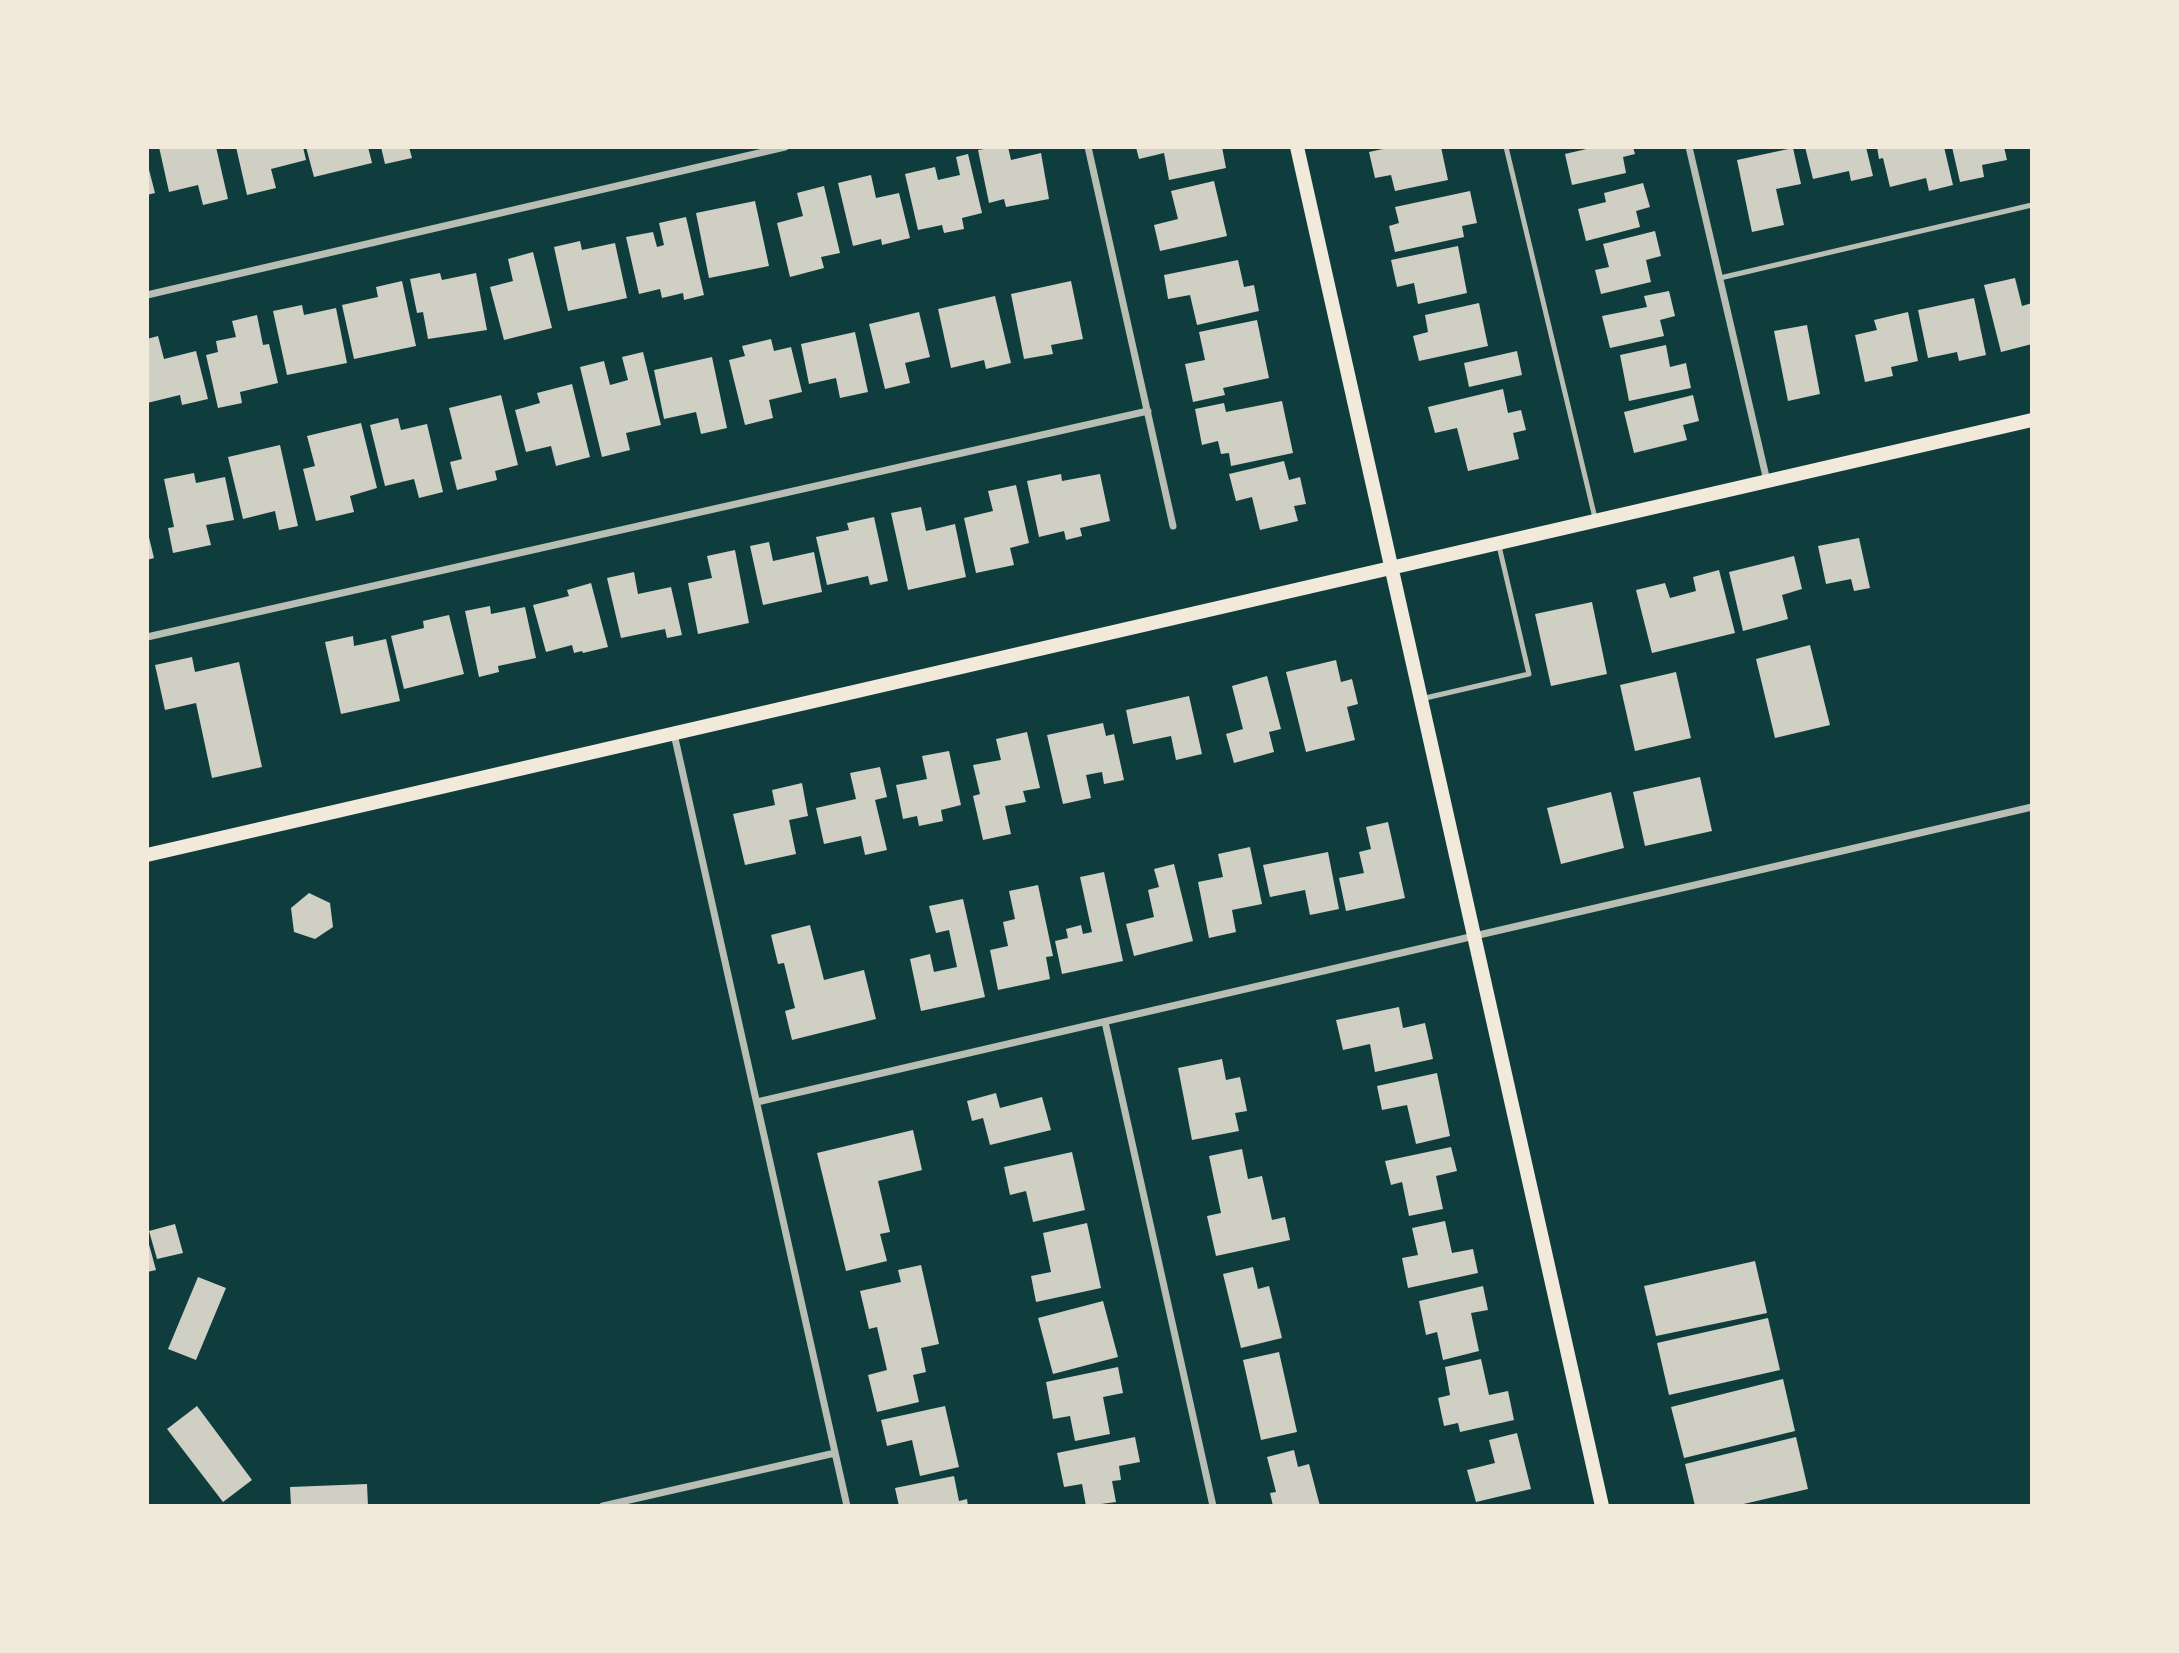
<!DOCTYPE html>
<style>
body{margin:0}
#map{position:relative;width:2179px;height:1653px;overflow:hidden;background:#0f3d3e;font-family:Karla,sans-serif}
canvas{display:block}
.frame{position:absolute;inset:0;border:149px solid #f1e9da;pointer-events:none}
</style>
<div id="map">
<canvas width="2179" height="1653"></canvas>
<div class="frame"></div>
</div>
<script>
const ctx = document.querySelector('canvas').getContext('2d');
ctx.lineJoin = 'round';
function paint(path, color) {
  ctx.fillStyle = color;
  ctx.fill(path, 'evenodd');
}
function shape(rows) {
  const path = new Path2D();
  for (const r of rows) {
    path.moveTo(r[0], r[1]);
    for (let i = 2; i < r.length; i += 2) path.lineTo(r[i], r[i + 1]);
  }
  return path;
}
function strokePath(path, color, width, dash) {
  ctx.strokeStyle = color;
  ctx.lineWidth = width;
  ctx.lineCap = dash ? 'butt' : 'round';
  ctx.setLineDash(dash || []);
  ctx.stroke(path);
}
const building = shape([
 [159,147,216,147,228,199,203,205,198,185,169,192],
 [236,147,303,147,306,160,271,169,276,188,247,195],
 [306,147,368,147,372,163,314,177],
 [381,147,409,147,412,158,385,164],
 [996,147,1008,147,1011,160,1041,153,1049,199,1006,207,1004,199,989,203,978,150],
 [1136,147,1222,147,1226,168,1169,180,1164,153,1139,159],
 [1392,147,1441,147,1448,180,1395,191,1391,175,1375,178,1369,152],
 [1595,147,1633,147,1635,154,1623,157,1626,173,1572,185,1565,154],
 [1805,147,1866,147,1873,176,1851,181,1849,171,1813,179],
 [1877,147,1944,147,1953,185,1929,191,1926,178,1890,187,1883,158,1879,159],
 [1952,147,2004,147,2007,160,1982,165,1984,177,1960,182],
 [1793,148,1801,184,1776,189,1784,225,1752,232,1737,160],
 [968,154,982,213,962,218,964,229,944,233,942,225,918,230,905,174,935,167,938,180,960,175,956,157],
 [147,162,155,193,147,195],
 [871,175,876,198,899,193,910,238,882,245,881,239,853,246,838,183],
 [1214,181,1227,236,1160,251,1154,225,1178,219,1171,191],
 [1643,183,1650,207,1636,211,1640,227,1586,241,1578,209,1606,202,1604,193],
 [824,186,840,253,821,257,824,268,790,277,777,223,803,216,797,193],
 [1470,191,1477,223,1462,226,1464,237,1395,252,1389,226,1399,223,1395,207],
 [755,201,769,266,709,278,696,213],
 [686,217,704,295,684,300,683,293,662,298,660,289,639,294,626,237,653,232,657,247,664,245,659,223],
 [1655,231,1661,256,1646,260,1651,282,1601,294,1595,270,1609,267,1603,244],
 [580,241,582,250,615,243,627,298,568,311,554,247],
 [1458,246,1467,293,1418,304,1414,283,1397,287,1391,260],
 [533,252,552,328,504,340,490,287,513,281,508,259],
 [1238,260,1244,287,1254,285,1259,311,1197,325,1190,295,1168,299,1164,275],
 [440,273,442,280,476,273,487,330,428,339,423,312,417,313,410,279],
 [2015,278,2022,306,2032,303,2032,344,2001,352,1984,285],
 [402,281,416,346,354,359,342,305,378,297,376,287],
 [1071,281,1083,339,1051,345,1053,354,1024,359,1011,294],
 [1669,291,1675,316,1660,320,1664,336,1610,348,1602,316,1647,307,1644,296],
 [995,296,1011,363,986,369,984,360,951,368,938,309],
 [1974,298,1986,355,1959,361,1957,352,1928,358,1918,310],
 [1479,303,1488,346,1419,361,1413,336,1428,332,1425,315],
 [302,305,304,315,336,308,347,363,287,375,273,311],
 [919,312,930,357,905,363,910,383,885,389,869,324],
 [1908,312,1918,361,1891,367,1893,376,1865,382,1855,335,1877,330,1874,320],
 [257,315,263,345,269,344,278,383,240,392,242,403,218,408,206,355,218,352,216,341,236,337,232,321],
 [1257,320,1269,378,1223,388,1225,395,1193,402,1185,364,1205,360,1199,332],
 [1807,325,1820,394,1788,401,1774,331],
 [855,332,868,392,840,398,836,378,809,384,801,344],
 [158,336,164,359,196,351,208,399,182,405,180,395,147,403,147,339],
 [771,339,774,351,791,347,802,392,769,400,773,418,745,425,729,360,745,356,742,346],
 [1666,345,1670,367,1686,363,1691,388,1629,401,1620,355],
 [1517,351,1522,375,1469,387,1464,363],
 [643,352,661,425,626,433,630,450,602,457,580,367,604,361,610,385,628,380,622,357],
 [712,357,727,428,701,434,696,412,664,419,654,370],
 [572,384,590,457,556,466,551,446,526,452,515,410,540,403,537,393],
 [1503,389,1508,413,1521,410,1526,430,1513,433,1519,459,1468,471,1457,428,1435,433,1428,407],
 [501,395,518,465,495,471,497,480,457,490,450,462,462,459,449,408],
 [1693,395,1699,421,1683,425,1687,440,1634,453,1624,412],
 [1282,401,1293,453,1231,466,1229,453,1221,454,1218,441,1202,445,1195,409,1224,403,1226,412],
 [398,418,401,430,427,424,443,492,419,498,414,479,385,486,370,425],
 [361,423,377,488,350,496,354,512,316,521,303,469,315,466,307,436],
 [280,445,298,526,279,530,275,511,243,519,228,457],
 [1284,461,1289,480,1300,477,1306,504,1294,506,1298,521,1260,530,1252,497,1236,501,1229,474],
 [194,473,196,483,225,477,234,520,206,525,211,545,173,553,168,528,174,527,164,479],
 [1061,474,1062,481,1100,474,1110,521,1080,528,1082,536,1066,540,1064,531,1039,537,1027,481],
 [1016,485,1029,543,1010,548,1014,565,976,573,964,518,993,511,988,491],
 [921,507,926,531,955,524,966,577,908,590,891,513],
 [874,517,888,581,870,585,868,576,827,585,816,537,849,530,847,523],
 [147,529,154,558,147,560],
 [1859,538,1870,588,1854,591,1851,579,1826,584,1818,546],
 [769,542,773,561,814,552,822,592,763,605,750,546],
 [735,550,749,623,698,634,688,583,712,578,707,556],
 [1794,556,1802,589,1782,595,1788,619,1743,631,1729,572],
 [1719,570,1735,633,1652,653,1636,590,1665,583,1670,598,1696,591,1693,577],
 [634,572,638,594,671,587,682,635,667,638,665,629,621,638,607,578],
 [591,583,608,647,583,653,582,651,574,653,572,645,546,652,533,605,569,596,567,590],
 [1592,602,1607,674,1551,686,1535,614],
 [490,606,491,614,525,607,536,658,498,666,499,672,479,677,465,611],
 [449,615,464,674,404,689,391,636,424,628,423,621],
 [353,636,354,646,386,639,400,701,341,714,325,642],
 [1810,645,1830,725,1775,738,1756,659],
 [192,657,195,672,239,662,262,767,212,778,196,703,165,710,155,665],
 [1336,660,1341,682,1352,679,1358,704,1347,707,1355,740,1306,752,1286,672],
 [1676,672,1691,738,1635,751,1620,685],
 [1267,676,1281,729,1269,732,1274,752,1234,763,1226,734,1243,729,1232,686],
 [1189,696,1202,754,1176,760,1171,736,1133,744,1126,710],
 [1103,723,1106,736,1114,734,1124,780,1104,784,1102,772,1086,775,1091,798,1063,804,1047,735],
 [1027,732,1040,788,1023,791,1026,802,1005,806,1011,834,983,840,973,796,980,794,973,765,1001,760,996,739],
 [949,751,961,805,941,810,943,821,919,826,917,816,903,819,896,785,927,779,922,756],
 [880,767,887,797,875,800,887,850,865,855,861,836,824,844,816,808,856,799,850,773],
 [1700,777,1712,831,1645,846,1633,792],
 [802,783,808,816,789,820,796,854,745,865,733,814,775,805,772,790],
 [1611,792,1624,848,1561,864,1547,808],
 [1388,822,1405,898,1346,911,1339,878,1364,873,1359,852,1371,849,1366,827],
 [1250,847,1262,904,1232,910,1236,932,1209,938,1198,882,1223,877,1218,854],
 [1328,852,1339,909,1310,915,1305,890,1270,897,1263,865],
 [1174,864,1193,941,1134,956,1126,924,1154,917,1148,890,1159,887,1154,869],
 [1104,872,1123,961,1062,974,1055,941,1068,938,1066,929,1081,925,1083,934,1092,932,1080,877],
 [1038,885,1053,956,1046,957,1050,979,998,990,990,950,1008,946,1003,922,1015,919,1009,891],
 [309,893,330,903,333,927,315,939,294,932,291,908],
 [963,899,985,997,921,1011,910,959,930,954,934,972,957,967,949,930,936,933,929,906],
 [810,925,824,980,864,970,876,1019,792,1040,785,1011,795,1008,784,963,778,964,771,935],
 [1399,1007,1403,1028,1425,1023,1433,1059,1375,1072,1370,1044,1343,1050,1336,1020],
 [1222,1059,1226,1080,1240,1077,1247,1111,1235,1113,1239,1131,1192,1140,1178,1068],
 [1437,1073,1450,1136,1416,1144,1407,1105,1382,1110,1377,1086],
 [996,1093,1000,1108,1042,1097,1051,1130,990,1145,983,1118,972,1121,967,1101],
 [913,1130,922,1170,878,1181,890,1232,880,1234,887,1261,846,1271,817,1153],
 [1451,1147,1457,1171,1436,1176,1443,1209,1409,1216,1402,1182,1391,1185,1385,1161],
 [1242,1149,1248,1179,1262,1176,1272,1220,1285,1217,1290,1240,1216,1256,1207,1216,1221,1213,1209,1156],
 [1072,1152,1085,1210,1033,1222,1026,1191,1010,1195,1004,1167],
 [1445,1221,1452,1253,1473,1249,1478,1273,1408,1288,1402,1258,1418,1255,1412,1228],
 [1087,1223,1101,1288,1036,1302,1031,1276,1051,1272,1043,1233],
 [175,1224,183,1253,157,1259,149,1231],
 [147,1237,156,1270,147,1272],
 [1755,1261,1767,1313,1656,1336,1644,1286],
 [921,1265,939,1344,921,1348,926,1372,913,1375,919,1402,877,1412,868,1375,887,1370,877,1327,869,1329,860,1291,901,1282,898,1270],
 [1253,1267,1258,1289,1269,1286,1282,1338,1241,1348,1223,1274],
 [198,1277,226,1288,196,1360,168,1349],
 [1483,1286,1488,1310,1471,1313,1479,1351,1443,1360,1437,1332,1426,1335,1419,1301],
 [1103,1301,1118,1357,1053,1374,1038,1318],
 [1768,1318,1780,1370,1669,1395,1657,1343],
 [1279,1352,1297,1432,1261,1440,1243,1360],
 [1481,1359,1489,1395,1508,1391,1514,1420,1460,1432,1458,1423,1444,1426,1438,1398,1450,1395,1445,1367],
 [1118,1367,1123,1393,1103,1397,1110,1434,1075,1441,1070,1416,1053,1419,1046,1382],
 [1783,1379,1795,1431,1684,1458,1671,1407],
 [197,1406,252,1480,223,1502,167,1429],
 [945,1406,959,1467,920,1476,912,1440,887,1446,881,1420],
 [1517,1433,1531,1489,1476,1502,1467,1470,1495,1463,1489,1440],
 [1135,1437,1140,1462,1119,1466,1121,1480,1112,1481,1116,1502,1086,1506,1082,1484,1064,1487,1057,1453],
 [1796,1437,1808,1489,1735,1506,1695,1506,1685,1464],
 [1294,1450,1298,1467,1309,1464,1320,1506,1273,1506,1270,1493,1276,1492,1267,1457],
 [954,1476,959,1501,967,1499,968,1506,899,1506,895,1488],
 [367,1484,368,1506,291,1506,290,1487]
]);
const service = shape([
 [1506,147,1595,518],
 [1720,278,2032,205],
 [1421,699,1529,674,1499,546]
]);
const minor = shape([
 [1088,147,1173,526],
 [1689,147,1767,481],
 [147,295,785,147],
 [147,637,1148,411],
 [674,734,847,1506],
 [1105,1022,1213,1506],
 [757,1102,2032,807],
 [603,1506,835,1453]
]);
const secondary = shape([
 [1297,147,1602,1506],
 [147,855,2032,420]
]);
paint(building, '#cfcfc3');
strokePath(service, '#b8beb3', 5);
strokePath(minor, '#b8beb3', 7);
strokePath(secondary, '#f1e9da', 14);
</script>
